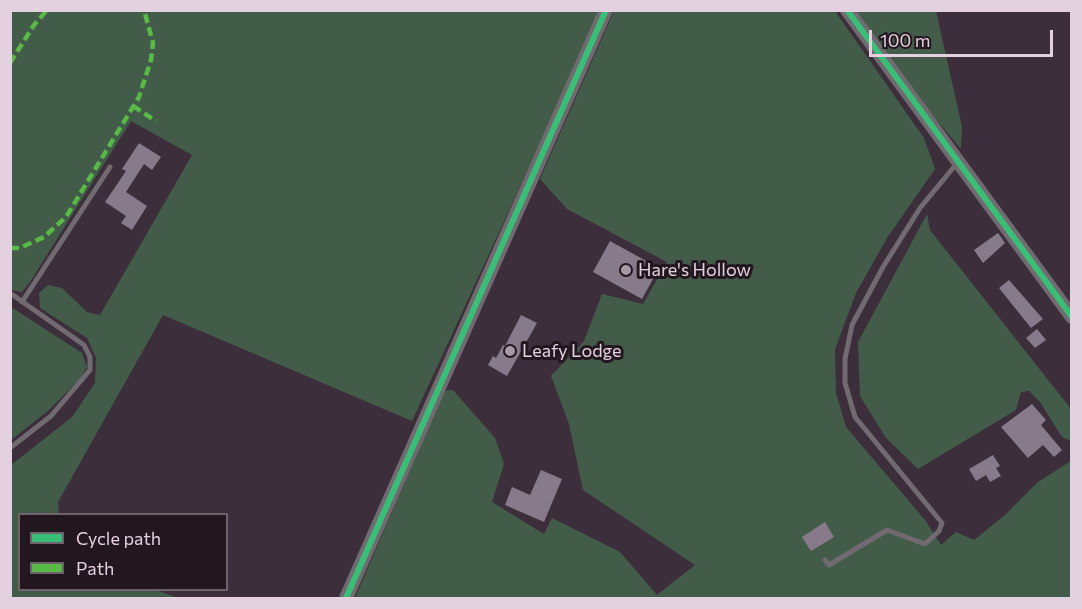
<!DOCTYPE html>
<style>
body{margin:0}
#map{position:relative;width:1082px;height:609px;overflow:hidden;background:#3c2e3a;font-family:Commissioner,sans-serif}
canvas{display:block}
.frame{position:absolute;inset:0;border:12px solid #e3d1df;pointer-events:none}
.legend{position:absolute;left:18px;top:513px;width:210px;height:78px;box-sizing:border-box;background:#22161f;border:2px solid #6f616c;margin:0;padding:8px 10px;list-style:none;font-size:18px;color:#e3d1df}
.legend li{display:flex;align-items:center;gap:12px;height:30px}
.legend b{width:30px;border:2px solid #6f616c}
.scale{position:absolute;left:869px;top:30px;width:184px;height:27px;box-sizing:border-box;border:3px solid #e3d1df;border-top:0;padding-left:8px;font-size:18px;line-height:21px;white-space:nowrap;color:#e3d1df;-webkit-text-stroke:4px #22161f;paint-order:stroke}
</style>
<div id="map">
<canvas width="1082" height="609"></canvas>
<div class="frame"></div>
<ul class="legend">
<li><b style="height:8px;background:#3abd76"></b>Cycle path</li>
<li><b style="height:8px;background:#58b947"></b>Path</li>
</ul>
<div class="scale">100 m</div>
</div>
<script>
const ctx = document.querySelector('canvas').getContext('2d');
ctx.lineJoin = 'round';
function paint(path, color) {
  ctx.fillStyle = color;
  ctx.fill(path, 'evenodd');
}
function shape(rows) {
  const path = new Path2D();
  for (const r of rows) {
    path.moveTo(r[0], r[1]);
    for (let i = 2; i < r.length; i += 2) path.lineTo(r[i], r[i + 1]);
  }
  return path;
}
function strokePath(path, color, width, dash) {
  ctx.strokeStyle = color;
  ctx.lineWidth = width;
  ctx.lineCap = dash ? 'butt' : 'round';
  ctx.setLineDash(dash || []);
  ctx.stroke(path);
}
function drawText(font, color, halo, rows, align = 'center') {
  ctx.font = font + ' Commissioner,sans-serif';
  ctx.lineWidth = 6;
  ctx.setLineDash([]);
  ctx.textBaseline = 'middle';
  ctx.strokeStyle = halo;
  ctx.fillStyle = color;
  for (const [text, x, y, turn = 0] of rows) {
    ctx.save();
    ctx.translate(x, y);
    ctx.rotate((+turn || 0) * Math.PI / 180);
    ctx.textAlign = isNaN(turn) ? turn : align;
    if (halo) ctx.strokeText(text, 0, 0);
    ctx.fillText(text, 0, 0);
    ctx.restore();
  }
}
const green = shape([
 [10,11,601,11,412,421,163,315,58,502,59,514,20,514,20,590,156,590,178,598,11,597,11,465,72,417,95,383,96,358,87,338,40,308,39,293,48,285,62,288,87,312,100,315,192,155,131,121,30,282,22,292,11,290],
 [614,11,835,11,924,138,935,169,887,238,856,293,835,349,836,393,846,427,925,520,941,545,956,532,974,540,1005,515,1038,482,1071,461,1071,598,355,598,444,391,453,390,495,438,504,464,492,502,544,534,552,518,620,552,657,595,695,565,583,490,569,424,551,376,584,341,602,294,643,304,667,262,567,209,540,179],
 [854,11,936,11,962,127,961,149,912,91],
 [927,214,930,230,1071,409,1071,441,1062,437,1040,402,1029,391,1021,392,1016,410,918,469,886,438,860,396,858,342],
 [11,307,82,353,87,367,80,379,49,410,11,440]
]);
const building = shape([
 [139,143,161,157,152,170,144,164,126,192,147,206,132,230,121,223,126,216,105,202,126,171,122,169],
 [998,233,1005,243,983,263,974,250],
 [610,241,659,268,642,299,593,272],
 [1009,280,1043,319,1031,328,999,288],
 [521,315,537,323,507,376,488,365,493,356,496,358,503,345,505,346],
 [1037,329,1046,340,1035,348,1026,338],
 [1032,404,1046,420,1041,425,1062,450,1054,457,1043,445,1028,458,1001,427],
 [993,455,1000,466,996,468,1001,476,990,482,986,475,976,481,969,469],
 [541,470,562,479,544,522,505,505,512,487,530,495],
 [825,522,834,537,811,551,802,537]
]);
const service = shape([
 [10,293,84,345,90,357,90,370,51,416,10,448],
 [22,302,110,167],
 [825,560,829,565,887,530,925,544,939,531,942,523,855,417,845,383,845,359,852,325,883,267,920,208,958,162]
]);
const tertiary = shape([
 [847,10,1072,317],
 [346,598,606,10]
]);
const quiet = shape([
 [10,63,34,25,47,10],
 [133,106,156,121],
 [10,248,20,248,44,237,66,217,139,97,151,60,153,43,144,10]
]);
const cycleway = shape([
 [847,10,1072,317],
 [346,598,606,10]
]);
const markers = [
 [626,270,6,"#a998a5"],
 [510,351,6,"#a998a5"]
];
const poiNames = [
 ["Hare's Hollow",638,270],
 ["Leafy Lodge",522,351]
];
paint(green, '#435c4a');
paint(building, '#877a8a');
strokePath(service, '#726a71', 5);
strokePath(tertiary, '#726a71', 14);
strokePath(quiet, '#58b947', 4.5, [9, 4.5]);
strokePath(cycleway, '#3abd76', 6);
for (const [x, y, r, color] of markers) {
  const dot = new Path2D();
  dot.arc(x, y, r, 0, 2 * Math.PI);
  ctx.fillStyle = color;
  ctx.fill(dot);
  strokePath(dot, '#22161f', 2);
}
drawText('18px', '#e3d1df', '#22161f', poiNames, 'left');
</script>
